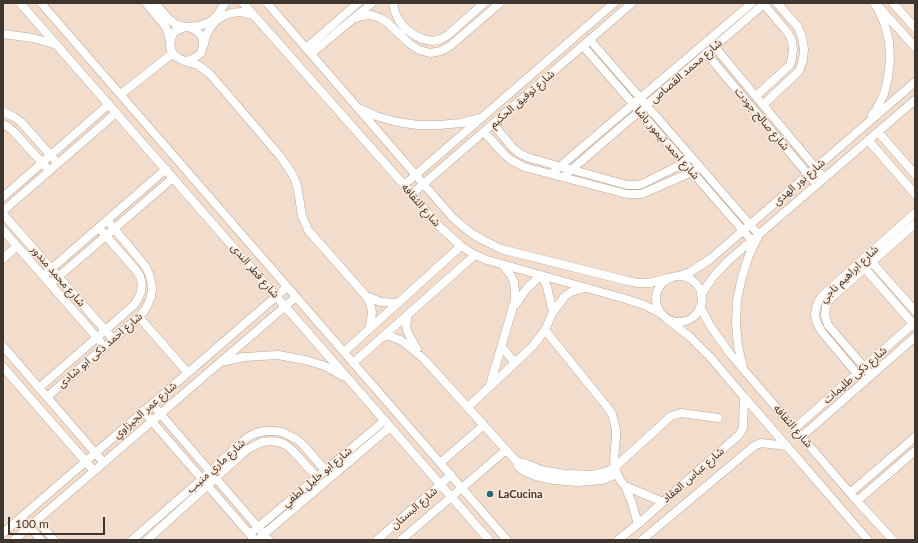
<!DOCTYPE html>
<meta charset="utf-8">
<style>
body{margin:0}
#map{position:relative;width:918px;height:543px;overflow:hidden;background:#f2ddcd;font-family:Lato,sans-serif}
canvas{display:block}
.frame{position:absolute;inset:0;border:4px solid #3d352f;pointer-events:none}
.scale{position:absolute;left:8px;top:517px;width:97px;height:18px;box-sizing:border-box;border:2px solid #3d352f;border-top:0;padding-left:5px;font-size:12px;line-height:14px;white-space:nowrap;color:#3d352f;-webkit-text-stroke:3px #ffeada;paint-order:stroke}
</style>
<div id="map">
<canvas width="918" height="543"></canvas>
<div class="frame"></div>
<div class="scale">100 m</div>
</div>
<script>
const ctx = document.querySelector('canvas').getContext('2d');
ctx.lineJoin = 'round';
function shape(rows) {
  const path = new Path2D();
  for (const r of rows) {
    if (r.length === 3) {
      path.moveTo(r[0] + r[2], r[1]);
      path.arc(r[0], r[1], r[2], 0, 2 * Math.PI);
      continue;
    }
    path.moveTo(r[0], r[1]);
    for (let i = 2; i < r.length; i += 2) path.lineTo(r[i], r[i + 1]);
  }
  return path;
}
function strokePath(path, color, width, dash) {
  ctx.strokeStyle = color;
  ctx.lineWidth = width;
  ctx.lineCap = dash ? 'butt' : 'round';
  ctx.setLineDash(dash || []);
  ctx.stroke(path);
}
function drawText(font, color, halo, rows, align = 'center') {
  ctx.font = font + ' Lato,"Noto Sans Arabic",sans-serif';
  ctx.lineWidth = 3;
  ctx.setLineDash([]);
  ctx.textBaseline = 'middle';
  ctx.strokeStyle = halo;
  ctx.fillStyle = color;
  for (const [text, x, y, turn = 0] of rows) {
    ctx.save();
    ctx.translate(x, y);
    ctx.rotate((+turn || 0) * Math.PI / 180);
    ctx.textAlign = isNaN(turn) ? turn : align;
    if (halo) ctx.strokeText(text, 0, 0);
    ctx.fillText(text, 0, 0);
    ctx.restore();
  }
}
const minor = shape([
 [20,3,489,540],
 [41,3,507,540],
 [146,3,166,27,170,40],
 [155,3,168,18,175,24,185,27],
 [243,3,412,194,429,215,439,226,461,246,475,255,487,260,626,299,644,305,660,313],
 [267,3,453,218,471,233,481,239,501,249,628,281,638,283,649,283,669,278],
 [393,3,395,12,399,21,406,29,414,35,423,39,433,41,441,39,448,35,484,3],
 [893,3,915,28],
 [879,7,915,47],
 [353,19,362,16,371,15,380,18,388,23,410,44,419,50,430,53,441,51,450,46,500,3],
 [188,27,194,29,199,33,203,38,203,46,201,53,196,57,190,60,184,61,175,56,171,50,170,44,172,36,175,31,185,27,199,26,210,22,218,14,225,3],
 [3,34,33,38,57,45],
 [590,40,759,235,749,255,742,277,737,300,736,323,738,346,743,368],
 [204,44,206,36,210,28,216,21,223,16,232,13,241,12,253,15],
 [583,46,752,241],
 [714,46,824,178],
 [306,48,358,3],
 [706,53,817,185],
 [311,54,372,3],
 [184,61,198,65,210,74,280,156,291,172,295,180,298,190,302,216,308,230,366,296,370,303,372,312,371,321,369,329],
 [121,94,173,53],
 [756,96,790,65,792,58,793,49,792,41,788,33,763,3],
 [763,105,799,71,803,60,804,49,802,37,798,27,777,3],
 [360,109,376,116,397,122,418,125,439,125,461,123,481,118],
 [3,112,14,117,21,122,54,159],
 [872,115,876,110,884,94,888,77,890,59,889,42,885,25,878,9,874,3],
 [3,124,7,126,14,132,46,167],
 [493,124,512,147,519,153,527,157,533,159,627,185,638,185,642,184,684,163,688,159],
 [484,132,505,155,511,160,524,167,627,194,641,194,646,192,692,172,695,170],
 [878,132,915,174],
 [868,140,915,194],
 [551,174,752,3],
 [563,177,765,3],
 [404,185,614,3],
 [412,194,632,3],
 [3,197,109,104],
 [3,211,116,113],
 [3,214,113,339],
 [3,230,100,341],
 [3,259,17,246],
 [869,259,915,311],
 [861,264,915,326],
 [43,276,166,169],
 [680,276,690,272,709,260,915,82],
 [679,299,23],
 [50,284,173,178],
 [701,295,713,277,728,261,915,100],
 [366,296,381,302,397,303],
 [516,304,527,288,541,275,547,287,553,312],
 [700,307,711,327,731,355,857,501,893,540],
 [408,315,406,325,407,330,409,335,417,349],
 [139,317,188,373],
 [667,319,690,337,712,359,744,397,759,414,868,540],
 [545,330,608,408,612,414,616,429,616,437,614,459,615,467,617,473,620,480,625,486,632,503,638,524],
 [383,337,390,336,402,341,423,358,517,462,518,466,521,469,524,471,536,476,553,480,578,482,602,480,612,476,617,473],
 [3,346,104,463],
 [502,347,515,363],
 [344,352,461,246],
 [221,362,244,357,278,355,305,360,325,366,343,376],
 [353,363,475,255],
 [3,367,94,471],
 [871,375,828,325,825,315,826,306,830,299,915,224],
 [864,382,822,332,817,323,815,315,816,308,818,302,822,296,844,276,915,213],
 [490,385,515,300,515,291,514,282,510,274,503,265],
 [39,388,133,306,138,299,141,292,142,284,140,276,135,269,99,228],
 [47,397,139,317,144,311,148,304,151,297,152,289,151,281,149,274,146,267,107,220],
 [152,404,269,540],
 [468,407,533,346,545,330,553,312,565,296,571,292,585,288],
 [143,411,253,538],
 [794,429,915,322],
 [801,437,915,337],
 [517,462,524,463,541,470,564,474,593,475,601,473,610,470,615,467,671,416,681,413,718,418],
 [440,463,484,425],
 [625,486,663,502],
 [850,493,915,437],
 [857,501,915,451],
 [37,520,54,540],
 [30,527,41,540],
 [3,533,287,287],
 [250,534,385,420],
 [14,540,296,297],
 [132,540,202,479,240,444,248,437,256,433,265,431,274,431,282,432,298,440,304,446,325,470],
 [147,540,241,455,248,449,262,442,271,441,279,442,286,445,293,451,317,477],
 [257,540,390,427],
 [377,540,451,475],
 [401,540,506,450],
 [618,540,638,524,739,435,743,428,744,397],
 [642,540,754,446,761,443,787,446]
]);
const markers = [
 [490,494,4,"#236b78"]
];
const streetNames = [
 ["شارع محمد القصاص",686,71,-41],
 ["شارع توفيق الحكيم",522,99,-41],
 ["شارع صالح جودت",762,119,50],
 ["شارع احمد تيمور باشا",667,143,49],
 ["شارع نور الهدى",799,182,-41],
 ["شارع الثقافه",421,205,49],
 ["شارع قطر الندى",255,271,49],
 ["شارع ابراهيم ناجي",849,274,-44],
 ["شارع محمد مندور",58,276,49],
 ["شارع احمد ذكى ابو شادى",100,350,-41],
 ["شارع ذكى طليمات",855,375,-41],
 ["شارع عمر الجيزاوي",145,410,-41],
 ["شارع الثقافه",793,426,49],
 ["شارع ماري منيب",216,466,-42],
 ["شارع عباس العقاد",693,475,-41],
 ["شارع ابو خليل لطفي",317,477,-40],
 ["شارع البستان",414,508,-41]
];
const poiNames = [
 ["LaCucina",498,494]
];
strokePath(minor, '#bda99a', 9);
strokePath(minor, '#fff', 8);
for (const [x, y, r, color] of markers) {
  const dot = new Path2D();
  dot.arc(x, y, r, 0, 2 * Math.PI);
  ctx.fillStyle = color;
  ctx.fill(dot);
  strokePath(dot, '#ffeada', 1.5);
}
drawText('11px', '#3d352f', '#ffeada', streetNames);
drawText('bold 11px', '#3d352f', '#ffeada', poiNames, 'left');
</script>
